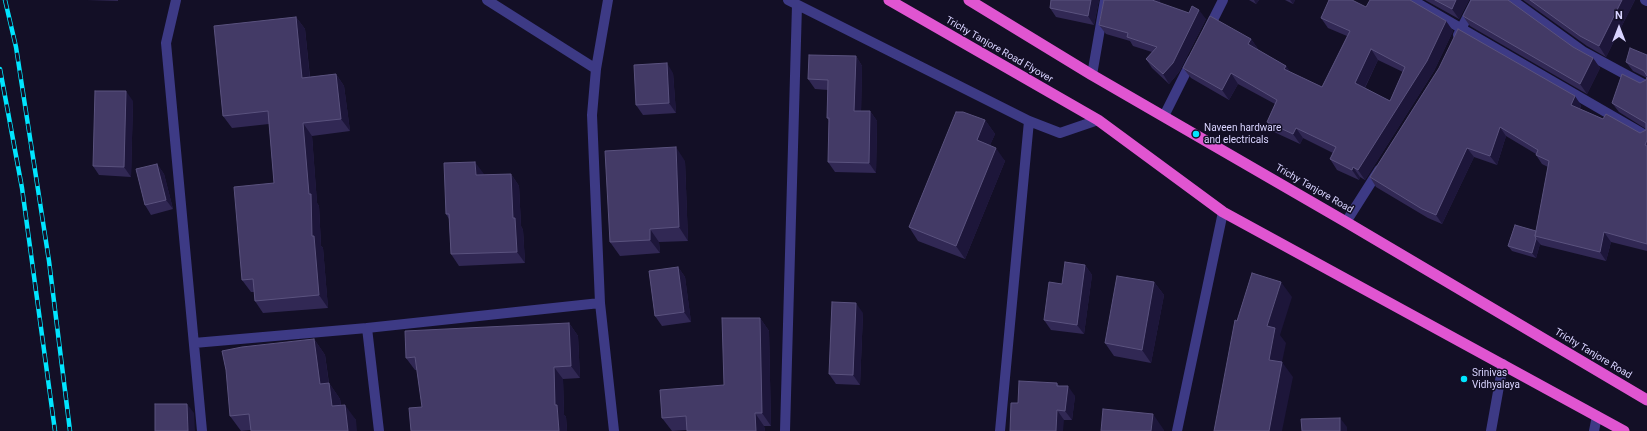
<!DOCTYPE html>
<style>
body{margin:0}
#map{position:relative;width:1647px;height:431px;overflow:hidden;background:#130f26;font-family:Roboto,sans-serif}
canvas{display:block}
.north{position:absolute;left:1599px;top:8px;width:40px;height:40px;-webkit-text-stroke:3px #130f26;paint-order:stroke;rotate:0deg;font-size:11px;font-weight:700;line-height:16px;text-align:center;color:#d9d4ff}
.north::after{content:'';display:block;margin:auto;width:14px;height:18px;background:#d9d4ff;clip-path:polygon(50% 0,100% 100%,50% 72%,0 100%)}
</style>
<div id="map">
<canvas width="1647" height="431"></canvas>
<div class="north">N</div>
</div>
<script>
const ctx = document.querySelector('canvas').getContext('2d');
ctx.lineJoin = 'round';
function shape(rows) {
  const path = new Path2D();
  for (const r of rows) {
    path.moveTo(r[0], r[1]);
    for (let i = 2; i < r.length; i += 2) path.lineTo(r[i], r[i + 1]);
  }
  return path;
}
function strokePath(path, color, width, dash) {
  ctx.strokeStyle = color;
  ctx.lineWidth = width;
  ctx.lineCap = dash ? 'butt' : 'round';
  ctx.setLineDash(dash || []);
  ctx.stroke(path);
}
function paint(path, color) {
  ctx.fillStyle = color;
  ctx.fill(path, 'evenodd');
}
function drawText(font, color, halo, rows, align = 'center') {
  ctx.font = font + ' Roboto,sans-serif';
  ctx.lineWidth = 3;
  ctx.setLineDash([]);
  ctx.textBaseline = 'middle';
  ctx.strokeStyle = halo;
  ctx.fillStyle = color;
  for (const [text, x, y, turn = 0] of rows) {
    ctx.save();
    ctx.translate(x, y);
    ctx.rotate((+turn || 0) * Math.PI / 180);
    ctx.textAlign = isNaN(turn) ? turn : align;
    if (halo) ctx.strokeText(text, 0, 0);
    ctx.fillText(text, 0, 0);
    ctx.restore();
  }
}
const minor = shape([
 [176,0,166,43,202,431],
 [487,0,596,69],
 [608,0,596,69,592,115,600,303,614,431],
 [788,0,1029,121,1060,133,1098,120],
 [1412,0,1647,136],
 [1512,0,1584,52,1647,86],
 [1645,0,1647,1],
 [1208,30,1223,0],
 [1458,35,1476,0],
 [1092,75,1105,0],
 [1164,116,1192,60],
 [1346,222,1379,170],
 [367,328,379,431],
 [194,343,367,328,600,303],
 [785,431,797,5],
 [1000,431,1029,121],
 [1177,431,1223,212],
 [1491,431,1503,364],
 [1594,431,1597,416]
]);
const trunk = shape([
 [889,0,1098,120,1223,212,1624,431],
 [969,0,1092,75,1346,222,1647,400]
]);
const rail = shape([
 [5,0,16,47,49,261,70,431],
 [0,69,22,188,55,431]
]);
const wall = shape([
 [87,0,118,0,118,1],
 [1051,0,1099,0,1094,25,1056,17,1050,8],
 [1104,0,1160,0,1159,3,1206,19,1179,72,1169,84,1152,68,1146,59,1152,52,1133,46,1130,41,1106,34,1099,25],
 [1249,0,1259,0,1256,4],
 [1285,0,1295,0,1293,4],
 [1425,0,1469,0,1459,19],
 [1523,0,1635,0,1606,57,1587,46],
 [1366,7,1446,21,1453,31,1434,71,1365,180,1360,177,1359,180,1337,170,1330,159,1333,153,1303,138,1300,144,1274,132,1267,122,1275,104,1238,84,1229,100,1191,78,1183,68,1251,39,1258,49,1258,50,1286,66,1290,72,1322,87,1347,36,1328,28,1321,18],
 [1378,60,1403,72,1390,101,1365,88],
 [1463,16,1573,47,1593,58,1600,68,1587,94,1470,26],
 [296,17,305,29,310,77,336,74,344,86,350,131,312,136,317,203,319,206,321,246,323,248,328,308,263,313,255,301,254,292,251,292,242,280,274,183,269,124,232,128,223,116],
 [1647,55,1647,251,1611,242,1606,261,1541,245,1540,244,1536,258,1512,251,1508,246,1536,231,1548,167,1542,164,1536,155,1536,154,1506,136,1497,165,1474,157,1442,224,1428,218,1376,187,1370,177,1439,68,1581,105,1580,109,1603,119,1640,133,1646,130,1646,129,1619,112,1612,103,1646,80,1647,78,1633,71,1626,62],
 [856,56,862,66,861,111,870,111,877,121,876,173,835,172,828,162,829,121,827,118,828,90,815,89,808,79],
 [673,73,676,113,643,115,636,105],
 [133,101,131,177,99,175,93,166],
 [985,120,995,134,990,145,1005,161,965,259,918,241,909,227],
 [685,161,688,241,659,242,660,253,620,256,610,242],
 [157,164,164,174,173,209,151,215,145,205],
 [484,174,484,175,511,174,519,186,521,226,523,230,525,263,459,266,451,254,449,219,446,214],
 [1085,265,1092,275,1084,334,1051,330,1044,320,1062,284],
 [678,267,685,277,691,322,662,326,655,316],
 [1154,282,1164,295,1151,363,1114,356,1105,343],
 [863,313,860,385,836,384,829,374],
 [760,318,769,331,771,426,764,426,765,431,687,431,687,430,672,431,662,418,724,385],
 [569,323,578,336,580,378,563,379,564,415,566,417,567,431,411,431,422,407,417,370,415,370,406,358],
 [314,339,325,355,329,383,340,399,341,405,356,420,241,431,230,416],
 [1057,383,1059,386,1075,396,1072,420,1064,420,1018,403]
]);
const shadedWall = shape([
 [1091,0,1099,0,1094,25,1088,16],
 [1151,0,1160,0,1157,9],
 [1254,0,1259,0,1256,4],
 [1290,0,1295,0,1293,4],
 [1456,0,1469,0,1459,19,1452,9],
 [1622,0,1635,0,1606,57,1599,46],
 [1199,10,1206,19,1179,72,1169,84,1163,74],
 [296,17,305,29,311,90,302,78],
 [1446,21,1453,31,1434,71,1365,180,1358,170],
 [1251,39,1258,49,1255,54,1248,44],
 [1371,49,1378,60,1362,93,1355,83],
 [856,56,862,66,861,120,854,111],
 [1593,58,1600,68,1587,94,1580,84],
 [667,63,673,73,676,113,669,103],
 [1286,66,1293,76,1284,69],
 [1231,73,1238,84,1229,100,1222,90],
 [336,74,344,86,350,131,341,119],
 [126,91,133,101,131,177,124,167],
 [1575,96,1581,105,1577,114,1571,105],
 [870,111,877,121,876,173,869,163],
 [985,120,995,134,986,154,977,140],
 [303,123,312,136,317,203,319,206,321,246,323,248,328,308,319,295,312,236],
 [1500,127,1506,136,1497,165,1490,156],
 [1296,128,1303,138,1300,144,1293,134],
 [676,147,685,161,688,241,679,227],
 [996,148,1005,161,965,259,956,246],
 [1467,148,1474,157,1442,224,1436,215],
 [475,162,484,174,484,187,476,175],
 [157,164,164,174,173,209,166,200],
 [1353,167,1360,177,1359,180,1352,170],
 [511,174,519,186,521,226,523,230,525,263,517,252,513,218],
 [650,229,659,242,660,253,650,240],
 [1604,232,1611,242,1606,261,1600,252],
 [1536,239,1540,244,1536,258,1532,253],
 [1085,265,1092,275,1084,334,1077,325],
 [678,267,685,277,691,322,684,312],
 [1154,282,1164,295,1151,363,1142,350],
 [1281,282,1292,297,1280,335,1286,343,1282,362,1293,377,1282,431,1269,431,1267,326],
 [856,303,863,313,860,385,853,375],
 [760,318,769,331,771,426,762,413],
 [569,323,578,336,580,378,571,366],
 [314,339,325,355,331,400,320,384],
 [554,367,563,379,564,415,566,417,567,431,559,431,555,405],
 [329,383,340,399,343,422,332,406],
 [1068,386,1075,396,1072,420,1065,411],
 [187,404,194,413,195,431,188,431],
 [345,405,356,420,357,431,348,431],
 [1057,410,1064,420,1063,431,1056,431],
 [755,413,764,426,765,431,756,431],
 [1153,414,1164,430,1164,431,1151,431],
 [1340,418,1347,427,1347,431,1340,431]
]);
const building = shape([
 [1051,0,1091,0,1088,16,1050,8,1051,0],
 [1104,0,1152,0,1189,13,1192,6,1199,10,1173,63,1163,74,1146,59,1157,47,1127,37,1128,33,1099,25,1104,0],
 [1329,0,1352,0,1366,7,1370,0,1410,0,1446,21,1427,61,1358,170,1353,167,1352,170,1330,159,1336,147,1296,128,1293,134,1267,122,1277,100,1231,73,1222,90,1183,68,1210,16,1251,39,1248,44,1286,66,1284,69,1322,87,1350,31,1321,18,1329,0],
 [1371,49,1405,67,1390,101,1355,83,1371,49],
 [1435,0,1456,0,1452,9,1435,0],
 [1471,0,1508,0,1573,47,1593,58,1580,84,1463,16,1471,0],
 [1530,0,1622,0,1599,46,1580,36,1530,0],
 [296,17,302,78,336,74,341,119,303,123,309,194,311,194,312,236,314,236,319,295,255,301,253,279,242,280,234,187,274,183,268,111,223,116,214,26,296,17],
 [1458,29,1575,96,1571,105,1603,119,1606,114,1640,133,1646,130,1646,123,1612,103,1622,74,1640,83,1646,80,1647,77,1647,140,1645,145,1647,146,1647,244,1604,232,1600,252,1535,236,1549,161,1536,155,1538,150,1500,127,1490,156,1467,148,1436,215,1422,209,1370,177,1439,68,1458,29],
 [1630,48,1647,55,1647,76,1644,71,1626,62,1630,48],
 [809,55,856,56,854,111,870,111,869,163,828,162,829,118,827,118,828,80,808,79,809,55],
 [667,63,669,103,636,105,634,65,667,63],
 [95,91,126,91,124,167,93,166,95,91],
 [956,112,963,112,985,120,977,140,996,148,956,246,909,227,956,112],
 [676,147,679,227,650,229,650,240,610,242,605,151,676,147],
 [475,162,476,175,511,174,513,218,515,218,517,252,451,254,449,214,446,214,444,163,475,162],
 [157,164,166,200,145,205,136,169,157,164],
 [1515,225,1536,231,1535,236,1536,239,1532,253,1508,246,1515,225],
 [1065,262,1085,265,1077,325,1044,320,1049,282,1062,284,1065,262],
 [678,267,684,312,655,316,649,271,678,267],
 [1252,273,1281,282,1267,326,1275,328,1269,360,1282,362,1269,431,1214,431,1235,320,1237,321,1252,273],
 [1117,276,1154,282,1142,350,1105,343,1117,276],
 [832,302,856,303,853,375,829,374,832,302],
 [722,318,760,318,762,413,755,413,756,431,687,431,686,416,662,418,660,390,724,385,722,318],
 [569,323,571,366,554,367,555,405,557,405,559,431,411,431,409,408,422,407,415,357,406,358,405,331,569,323],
 [314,339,320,384,329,383,332,406,345,405,348,431,251,431,249,414,230,416,226,370,222,351,242,347,314,339],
 [1019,381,1057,383,1057,386,1068,386,1065,411,1057,410,1056,431,1010,431,1011,403,1018,403,1019,381],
 [155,404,187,404,188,431,155,431,155,404],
 [1103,409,1153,414,1151,431,1101,431,1103,409],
 [1340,418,1340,431,1302,431,1301,419,1340,418]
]);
const markers = [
 [1196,134,4,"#00e5ff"],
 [1464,379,4,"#00e5ff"]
];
const streetNames = [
 ["Trichy Tanjore Road Flyover",999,50,30],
 ["Trichy Tanjore Road",1314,189,30],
 ["Trichy Tanjore Road",1593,354,31]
];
const poiNames = [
 ["Naveen hardware",1204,128],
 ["and electricals",1204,140],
 ["Srinivas",1472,373],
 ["Vidhyalaya",1472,385]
];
strokePath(minor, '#3d3a85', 10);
strokePath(trunk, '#e055d1', 11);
strokePath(rail, '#00e5ff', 4.5);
strokePath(rail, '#130f26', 3, [9]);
paint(wall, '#312854');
paint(shadedWall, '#1d163a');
paint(building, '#433a66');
strokePath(building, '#5a527e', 1);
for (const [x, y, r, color] of markers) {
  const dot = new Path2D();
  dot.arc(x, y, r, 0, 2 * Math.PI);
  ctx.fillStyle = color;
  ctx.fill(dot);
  strokePath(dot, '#130f26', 1.5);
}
drawText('10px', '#d9d4ff', '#130f26', streetNames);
drawText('10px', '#d9d4ff', '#130f26', poiNames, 'left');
</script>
